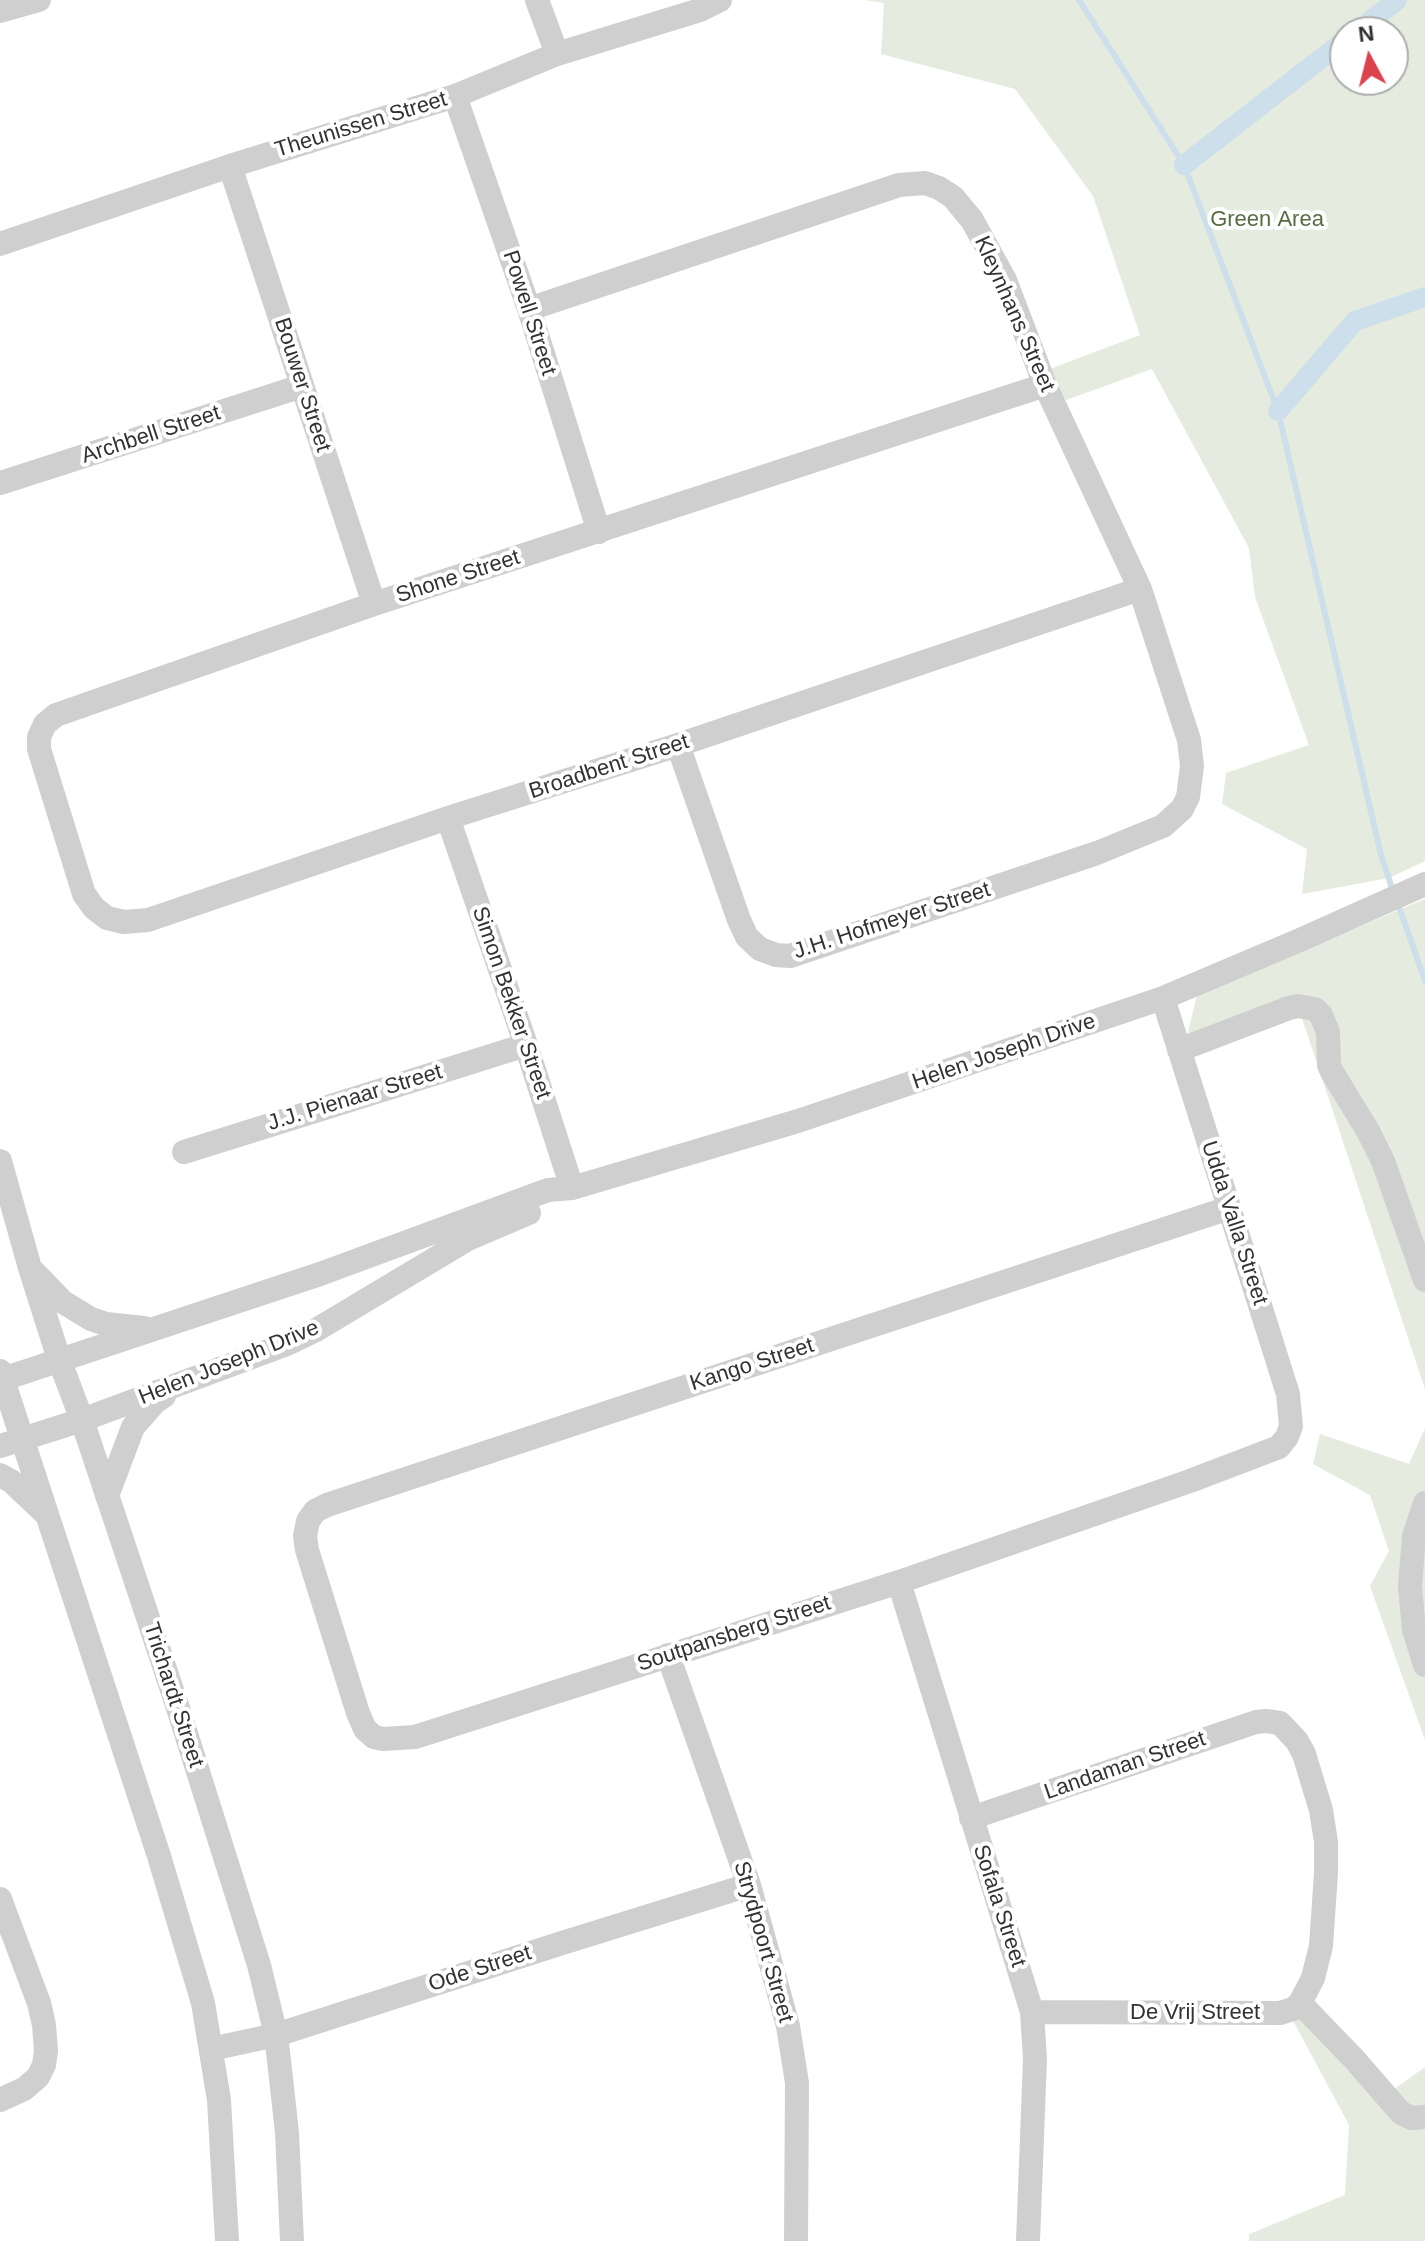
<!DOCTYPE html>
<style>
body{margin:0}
#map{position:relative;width:1425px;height:2241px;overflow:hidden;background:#fff;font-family:Arial,sans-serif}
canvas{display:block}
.north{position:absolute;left:1329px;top:16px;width:80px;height:80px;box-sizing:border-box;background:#fff;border:2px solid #adadad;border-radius:50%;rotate:353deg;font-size:22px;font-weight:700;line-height:32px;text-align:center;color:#323232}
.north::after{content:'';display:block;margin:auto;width:28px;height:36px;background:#dc414e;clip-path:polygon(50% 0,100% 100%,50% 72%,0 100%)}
</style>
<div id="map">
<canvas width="1425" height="2241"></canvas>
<div class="north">N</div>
</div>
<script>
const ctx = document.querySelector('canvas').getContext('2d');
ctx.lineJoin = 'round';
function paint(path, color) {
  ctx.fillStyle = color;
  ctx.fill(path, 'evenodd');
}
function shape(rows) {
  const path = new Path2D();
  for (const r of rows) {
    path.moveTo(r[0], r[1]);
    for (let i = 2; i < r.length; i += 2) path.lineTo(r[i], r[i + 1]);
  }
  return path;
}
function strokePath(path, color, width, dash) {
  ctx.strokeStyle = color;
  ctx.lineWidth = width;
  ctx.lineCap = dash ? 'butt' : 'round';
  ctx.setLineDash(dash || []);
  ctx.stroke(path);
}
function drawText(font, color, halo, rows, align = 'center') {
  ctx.font = font + ' Arial,sans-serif';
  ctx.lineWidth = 8;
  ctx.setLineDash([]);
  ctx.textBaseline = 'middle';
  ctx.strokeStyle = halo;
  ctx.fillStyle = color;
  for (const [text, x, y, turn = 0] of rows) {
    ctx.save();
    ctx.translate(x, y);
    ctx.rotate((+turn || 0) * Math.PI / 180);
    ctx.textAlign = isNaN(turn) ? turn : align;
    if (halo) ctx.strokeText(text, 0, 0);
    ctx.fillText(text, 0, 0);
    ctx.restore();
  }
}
const green = shape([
 [865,0,1425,0,1425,861,1389,878,1302,894,1307,849,1222,804,1226,773,1309,745,1255,597,1249,548,1152,369,1066,400,1047,370,1140,335,1093,196,1015,89,881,54,884,3],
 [1345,32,1393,32,1393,80,1345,80],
 [1425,899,1425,1389,1295,997,1187,1036,1197,995],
 [1425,1428,1425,1740,1370,1586,1389,1551,1370,1495,1313,1464,1320,1434,1409,1464],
 [1316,2002,1393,2090,1425,2067,1425,2241,1249,2241,1249,2234,1345,2195,1349,2125,1290,2015]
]);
const stream = shape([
 [1079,0,1184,165,1278,411,1381,855,1393,891],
 [1397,901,1425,981]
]);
const canal = shape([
 [1356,32,1397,0],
 [1184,165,1345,40],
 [1278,411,1355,321,1425,297]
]);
const minor = shape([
 [537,0,557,54],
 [0,11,39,0],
 [455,96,529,309,599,532],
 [230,166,374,604],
 [0,244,230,166,455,96,557,54,700,10,720,0],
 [529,309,899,185,925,183,939,188,953,197,972,220,1005,280,1045,385,1140,589,1189,740,1192,766,1188,797,1182,809,1163,826,1097,853,790,956,776,955,760,949,747,937,739,920,678,745],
 [1045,385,374,604,56,715,45,724,39,737,39,749,84,894,94,908,107,918,124,922,148,920,448,818,678,745,1140,589],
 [0,483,302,386],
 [448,818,526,1045,572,1188],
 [1163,998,1288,1394,1291,1426,1287,1437,1279,1447,1190,1481,899,1582,415,1737,383,1739,374,1737,365,1729,358,1713,307,1550,305,1536,308,1521,315,1511,327,1505,1229,1208],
 [1179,1050,1289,1008,1298,1006,1315,1009,1321,1015,1328,1032,1329,1065,1332,1072,1368,1131,1383,1161,1425,1280],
 [184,1152,526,1045],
 [0,1161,30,1268,59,1359,82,1420,177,1705,259,1965,276,2035,282,2087,287,2133,292,2241],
 [35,1273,63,1302,91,1319,106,1324,144,1328],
 [0,1371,159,1856,203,2003,219,2100,227,2241],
 [0,1380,320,1274,548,1190,572,1188,798,1121,1163,998,1300,940,1425,884],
 [0,1446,82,1420,287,1344,316,1330,468,1239,529,1213],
 [0,1475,11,1481,46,1514],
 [107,1496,133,1427,154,1403,164,1396],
 [1425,1503,1414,1536,1410,1586,1414,1630,1425,1665],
 [899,1582,1032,2012,1035,2059,1028,2241],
 [668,1655,749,1885,788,2026,797,2083,796,2241],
 [971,1818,1256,1722,1266,1721,1280,1723,1297,1741,1304,1754,1321,1810,1326,1842,1326,1873,1321,1946,1313,1978,1300,2003,1293,2009,1280,2013,1032,2012],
 [0,1899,39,2003,44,2025,46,2051,44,2065,38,2077,24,2089,0,2100],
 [1300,2003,1355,2060,1401,2113,1412,2118,1425,2117],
 [211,2049,276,2035,559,1944,749,1885]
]);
const streetNames = [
 ["Theunissen Street",361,125,-17],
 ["Powell Street",529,313,72],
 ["Kleynhans Street",1014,314,66],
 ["Bouwer Street",302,385,72],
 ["Archbell Street",151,435,-18],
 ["Shone Street",458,577,-18],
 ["Broadbent Street",609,767,-18],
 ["J.H. Hofmeyer Street",892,921,-18],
 ["Simon Bekker Street",511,1003,71],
 ["Helen Joseph Drive",1004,1052,-19],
 ["J.J. Pienaar Street",355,1098,-17],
 ["Udda Valla Street",1234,1223,72],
 ["Helen Joseph Drive",229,1363,-22],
 ["Kango Street",752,1365,-18],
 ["Soutpansberg Street",734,1634,-18],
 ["Trichardt Street",173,1695,72],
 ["Landaman Street",1125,1766,-19],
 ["Sofala Street",999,1906,72],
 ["Strydpoort Street",763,1942,74],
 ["Ode Street",480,1969,-18],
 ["De Vrij Street",1195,2013]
];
const parkNames = [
 ["Green Area",1267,220]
];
paint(green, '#e5ebdf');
strokePath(stream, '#cddfea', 6);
strokePath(canal, '#cddfea', 20);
strokePath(minor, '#cfcfcf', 24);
drawText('22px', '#323232', '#fff', streetNames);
drawText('22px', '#566c41', '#fff', parkNames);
</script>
